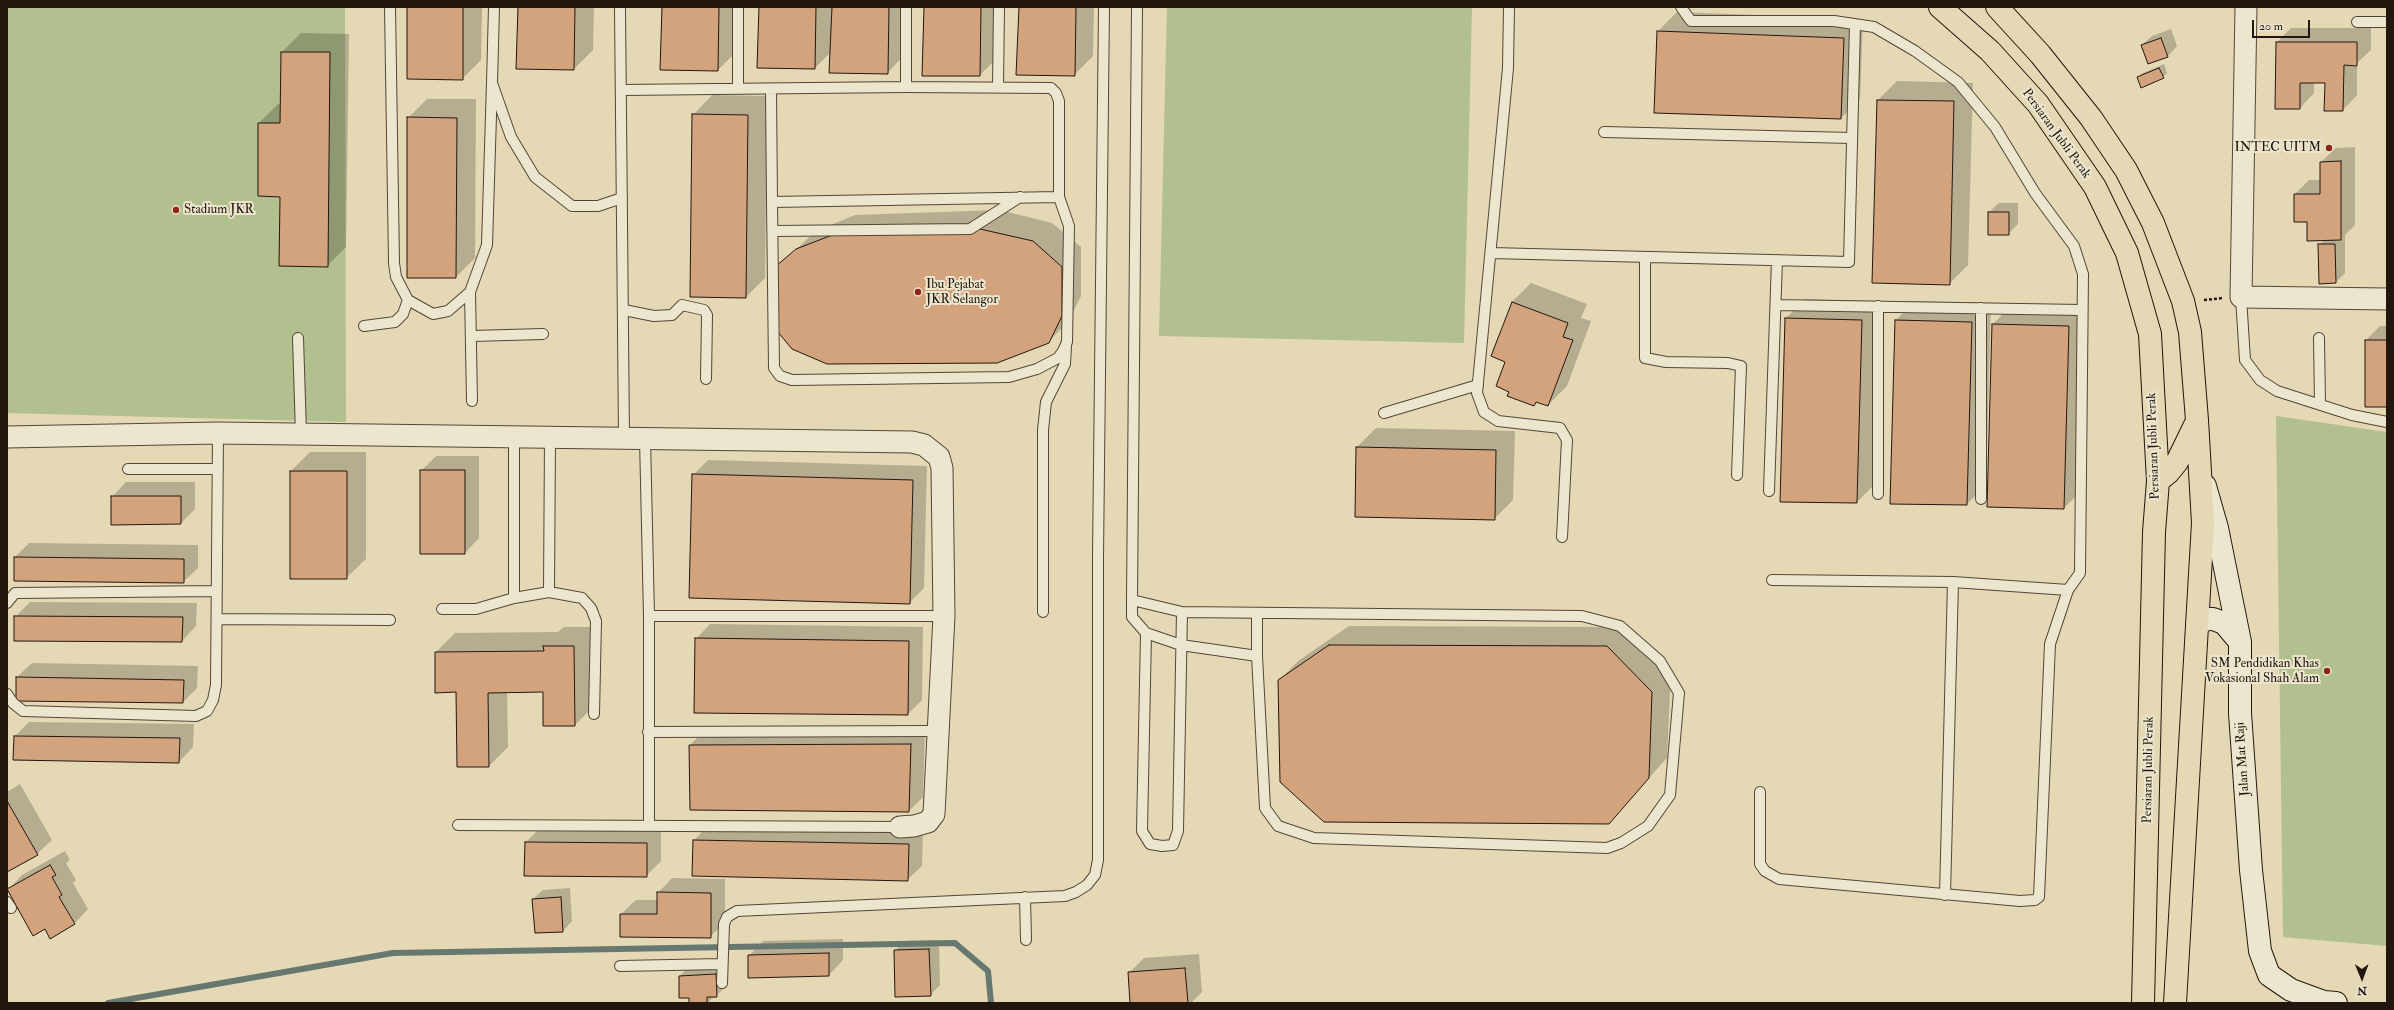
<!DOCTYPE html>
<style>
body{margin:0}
#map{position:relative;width:2394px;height:1010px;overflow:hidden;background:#e4d8b5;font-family:"IM FELL Double Pica",serif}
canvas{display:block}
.frame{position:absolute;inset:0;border:8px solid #22160f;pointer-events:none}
.north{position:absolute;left:2342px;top:958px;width:40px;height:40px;-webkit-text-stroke:3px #ede6cf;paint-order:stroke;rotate:179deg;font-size:11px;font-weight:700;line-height:16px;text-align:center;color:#22160f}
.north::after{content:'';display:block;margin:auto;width:14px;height:18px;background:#22160f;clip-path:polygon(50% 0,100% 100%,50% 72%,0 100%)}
.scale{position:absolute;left:2252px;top:20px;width:58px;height:18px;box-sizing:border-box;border:2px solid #22160f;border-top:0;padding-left:5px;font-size:12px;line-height:14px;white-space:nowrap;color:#22160f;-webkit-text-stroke:3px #ede6cf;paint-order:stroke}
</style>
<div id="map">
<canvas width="2394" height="1010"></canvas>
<div class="frame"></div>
<div class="north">N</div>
<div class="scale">20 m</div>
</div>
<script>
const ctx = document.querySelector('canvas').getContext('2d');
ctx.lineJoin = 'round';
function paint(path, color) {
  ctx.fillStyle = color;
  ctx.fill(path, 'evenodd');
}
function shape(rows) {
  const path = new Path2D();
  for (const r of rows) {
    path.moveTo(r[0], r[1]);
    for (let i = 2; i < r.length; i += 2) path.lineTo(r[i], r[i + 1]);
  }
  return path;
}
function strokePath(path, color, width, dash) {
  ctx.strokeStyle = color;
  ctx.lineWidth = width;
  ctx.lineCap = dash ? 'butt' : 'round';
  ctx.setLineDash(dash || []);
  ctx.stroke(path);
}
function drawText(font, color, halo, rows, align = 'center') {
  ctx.font = font + ' "IM FELL Double Pica",serif';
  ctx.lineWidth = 4;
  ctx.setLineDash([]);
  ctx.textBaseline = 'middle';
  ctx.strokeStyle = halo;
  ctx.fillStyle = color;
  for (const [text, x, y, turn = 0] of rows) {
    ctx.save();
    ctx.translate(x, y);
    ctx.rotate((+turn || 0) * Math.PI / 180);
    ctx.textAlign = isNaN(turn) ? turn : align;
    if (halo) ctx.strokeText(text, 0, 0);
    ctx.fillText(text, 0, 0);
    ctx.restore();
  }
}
const green = shape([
 [7,7,345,7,346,422,7,413],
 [1167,7,1472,7,1464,343,1159,336],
 [2276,416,2387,432,2387,946,2283,937]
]);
const shadow = shape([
 [408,7,482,7,481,60,462,79],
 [519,7,594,7,593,50,574,69],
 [663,7,737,7,737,51,718,70],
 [760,7,907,7,906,54,887,73,831,52,815,68],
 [925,7,1000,7,999,56,980,75],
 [1020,7,1094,7,1093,56,1074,75],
 [1677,12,1863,19,1860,99,1841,118,1658,31],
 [2291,28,2371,28,2371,50,2357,63,2357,95,2343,110,2326,82,2314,82,2314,93,2300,108,2277,42],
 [2171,29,2177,46,2168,56,2149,63,2142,45,2152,36],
 [301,33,349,34,346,247,327,266,281,196,259,123,278,104,281,104,282,52],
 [2164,64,2167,73,2163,77,2138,77,2143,73],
 [1897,81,1973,83,1968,265,1949,284,1873,282,1878,100],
 [712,95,767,96,765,278,746,297,693,115],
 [427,99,476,99,475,258,456,277,408,118],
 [2355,147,2355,225,2345,235,2345,273,2336,282,2319,245,2325,240,2308,221,2295,194,2309,180,2321,180,2321,162,2336,148],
 [1999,203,2018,203,2018,224,2008,234,1989,212],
 [1000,210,1052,223,1081,247,1081,296,1068,322,1048,342,776,268,816,231,855,215],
 [1531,283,1587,304,1581,318,1591,321,1567,386,1548,405,1537,401,1534,405,1510,391,1507,361,1512,302],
 [1805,299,1881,301,1876,483,1857,502,1786,318],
 [1915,301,1991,303,1986,485,1967,504,1891,503,1896,320],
 [2012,305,2088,307,2083,489,2064,508,1988,506,1993,324],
 [2380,326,2387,326,2387,406,2366,340],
 [1376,428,1515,431,1513,500,1494,519,1357,447],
 [310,452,366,452,366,559,346,578,291,471],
 [436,456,479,456,479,538,465,553,421,471],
 [708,460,927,466,924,588,909,603,693,475],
 [126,482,195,482,195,509,181,523,112,497],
 [29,543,198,545,198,568,183,582,15,557],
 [30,602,197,603,196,626,182,641,15,617],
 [710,624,923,627,922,700,908,714,696,639],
 [1349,626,1626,627,1671,672,1667,758,1608,823,1279,681,1298,661],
 [564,627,593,627,594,706,575,725,544,691,507,691,508,747,489,766,457,691,436,652,455,633,558,632],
 [32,663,198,666,197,688,183,702,17,677],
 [29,722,194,724,193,747,179,762,15,736],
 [925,730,923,797,909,811,690,745,704,731],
 [20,784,52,840,37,854,7,871,7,792],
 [708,826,923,830,922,866,907,880,694,840],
 [540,828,661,829,661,861,646,876,525,875,526,842],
 [65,851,70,860,66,863,76,880,73,883,88,909,74,924,45,928,8,890,22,875],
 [672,878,725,879,725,922,710,937,621,914,636,900,658,900,658,893],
 [570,888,572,921,563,931,533,899,543,890],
 [843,939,843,960,829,975,749,956,763,941],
 [939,940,940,985,930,995,895,951,904,941],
 [1199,954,1202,992,1191,1003,1131,1003,1129,973,1144,958],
 [726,965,726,987,707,1003,690,1003,690,997,680,976,689,966]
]);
const stream = shape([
 [108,1003,393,953,955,943,988,971,991,1003]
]);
const building = shape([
 [407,7,463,7,463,80,407,79,407,7],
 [518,7,575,7,574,70,516,69,518,7],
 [662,7,719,7,718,71,660,70,662,7],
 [759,7,816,7,815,69,757,68,759,7],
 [832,7,889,7,888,74,829,73,832,7],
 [924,7,981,7,980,76,922,76,924,7],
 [1019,7,1076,7,1075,76,1016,75,1019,7],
 [1657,31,1844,38,1841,119,1654,113,1657,31],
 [2161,38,2168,57,2148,64,2141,45,2161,38],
 [2276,42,2357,42,2357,66,2344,65,2343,111,2324,111,2325,83,2300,83,2300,109,2275,109,2276,42],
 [281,52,330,52,328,267,279,266,280,197,258,196,258,123,280,123,281,52],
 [2159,68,2164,78,2141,88,2137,77,2159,68],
 [1877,100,1954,101,1950,285,1872,283,1877,100],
 [692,114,748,115,746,298,690,297,692,114],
 [407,117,457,118,456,278,407,278,407,117],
 [2341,161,2341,240,2307,241,2307,222,2294,222,2294,194,2320,194,2320,162,2341,161],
 [1988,212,2009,212,2009,235,1988,235,1988,212],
 [980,229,1033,241,1062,267,1062,316,1049,343,997,363,827,364,792,349,772,325,775,267,796,249,835,234,980,229],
 [2318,244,2335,244,2336,283,2319,284,2318,244],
 [1512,302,1568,323,1563,337,1573,340,1548,406,1536,402,1534,406,1507,396,1509,392,1496,386,1505,362,1491,356,1512,302],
 [1785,318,1862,320,1857,503,1780,502,1785,318],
 [1895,320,1972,322,1967,505,1890,504,1895,320],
 [1992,324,2069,326,2064,509,1987,507,1992,324],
 [2365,340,2387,340,2387,407,2365,407,2365,340],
 [1356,447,1496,450,1495,520,1355,517,1356,447],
 [420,470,465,470,465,554,420,554,420,470],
 [290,471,347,471,347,579,290,579,290,471],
 [692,474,913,480,910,604,689,598,692,474],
 [111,496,181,496,181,524,111,525,111,496],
 [14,557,184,559,184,583,14,581,14,557],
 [14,616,183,617,182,642,14,641,14,616],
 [695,638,909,641,908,715,694,713,695,638],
 [1329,645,1607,646,1652,692,1649,778,1609,824,1324,822,1280,782,1278,680,1329,645],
 [543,646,574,646,575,726,543,726,543,692,488,693,489,767,457,767,456,692,435,693,435,652,544,651,543,646],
 [16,677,184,680,183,703,16,701,16,677],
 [14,736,180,738,179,763,13,760,14,736],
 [911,744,909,812,690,810,689,745,911,744],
 [7,801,38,855,7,872,7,801],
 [693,840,909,844,908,881,692,876,693,840],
 [525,842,647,843,647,877,524,876,525,842],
 [50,865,56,875,52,877,62,895,59,897,75,924,50,939,45,929,33,936,7,889,50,865],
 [657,892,711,893,711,938,620,937,620,914,657,914,657,892],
 [561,897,563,932,535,933,532,899,561,897],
 [929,949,931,996,895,997,894,950,929,949],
 [829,953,829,976,748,978,748,955,829,953],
 [1185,968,1188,1003,1130,1003,1128,972,1185,968],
 [716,974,717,997,707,997,707,1003,689,1003,689,998,679,998,679,976,716,974]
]);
const path = shape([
 [2204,300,2223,298]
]);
const lane = shape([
 [390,7,394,263,396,277,408,300],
 [620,7,624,438],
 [1509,7,1508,68,1477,393,1484,412,1498,421,1560,428,1567,440,1562,537],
 [1681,7,1691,21,1834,21,1874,27,1915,51,1958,82,1995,127,2035,193,2074,246,2083,274,2080,573,2068,590,2050,644,2039,897,2035,900,2020,901,1779,879,1765,871,1760,864,1760,792],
 [2357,22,2387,22],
 [492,83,494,7],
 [906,87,906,7],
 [998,87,999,7],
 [738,89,738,7],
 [771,89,772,202,1059,197],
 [621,90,906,87,1051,88,1056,93,1059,101,1059,197,1069,226,1067,342,1063,351,1058,358,1037,369,1009,377,792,380,780,376,774,368,772,202],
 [1604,132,1852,138],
 [773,231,970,229,1020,197],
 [1491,253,1849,262,1855,24],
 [1645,257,1645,358,1666,362,1728,363,1741,366,1737,475],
 [2241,297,2245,360,2260,380,2277,391,2352,415,2387,422],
 [1776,305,2081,310],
 [1878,306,1878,494],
 [624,310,654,316,672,315,682,305,704,310,707,315,706,379],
 [364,326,395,322,403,314,408,300,433,314,448,311,470,292],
 [472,336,543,334],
 [298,338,301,434],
 [2319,338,2320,404],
 [472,401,470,292,487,245,492,83,511,137,535,177,572,206,598,206,622,198],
 [1384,413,1478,385],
 [514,436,514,598,549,592,582,598,591,608,596,621,594,714],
 [645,438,649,616,649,824],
 [128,469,218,469],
 [1769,491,1777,260],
 [1981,499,1981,308],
 [1772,580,1953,582,2068,590],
 [549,592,550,437],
 [1132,600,1132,617,1146,633,1181,645,1257,656,1265,808,1278,826,1314,838,1607,848,1621,843,1648,826,1670,795,1679,693,1660,661,1620,626,1582,616,1182,612,1132,600,1137,7],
 [7,603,15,593,217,591],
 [442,609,476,609,514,598],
 [1043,612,1043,430,1046,402,1065,364,1066,346],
 [649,616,944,616],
 [217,619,390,620],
 [1146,633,1142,831,1150,844,1162,846,1173,845,1178,831,1182,612],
 [1257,656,1257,614],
 [7,694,13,703,23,711,196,716,207,711,213,700,216,685,218,433],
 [648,732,938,731],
 [458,825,900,827],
 [1945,895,1953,582],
 [1025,897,1026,940],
 [7,902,11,908],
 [620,966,722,964],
 [722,983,724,924,727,917,737,911,1065,896,1076,892,1087,885,1095,875,1098,860,1098,558,1104,7]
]);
const street = shape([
 [2246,7,2241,297,2387,299],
 [7,437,218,433,912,442,924,445,939,457,942,468,944,616,934,814,928,822,914,826,900,827]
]);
const secondary = shape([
 [2205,486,2217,528,2240,642,2240,713,2251,870,2260,951,2269,975,2291,990,2324,1002,2336,1003],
 [2197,625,2206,619,2213,619,2224,623,2240,642]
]);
const primary = shape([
 [1940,7,1990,51,2038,104,2095,187,2127,253,2150,334,2158,481,2154,532,2143,1003],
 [1997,7,2040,54,2091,118,2126,170,2153,223,2183,301,2190,332,2197,420,2203,523,2175,1003],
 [2158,481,2168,473,2177,462,2197,421]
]);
const markers = [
 [2329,148,4,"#8f2418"],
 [176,210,4,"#8f2418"],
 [918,292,4,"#8f2418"],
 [2327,671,4,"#8f2418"]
];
const streetNames = [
 ["Persiaran Jubli Perak",2056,134,54],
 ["Persiaran Jubli Perak",2154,446,-92],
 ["Jalan Mat Raji",2243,759,-94],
 ["Persiaran Jubli Perak",2149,770,-89]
];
const poiNames = [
 ["INTEC UITM",2321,148],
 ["Stadium JKR",184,210,"left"],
 ["Ibu Pejabat",926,285,"left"],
 ["JKR Selangor",926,300,"left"],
 ["SM Pendidikan Khas",2319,664],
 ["Vokasional Shah Alam",2319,679]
];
paint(green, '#b2bf8e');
paint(shadow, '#0003');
strokePath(stream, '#677870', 6);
paint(building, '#d3a37d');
strokePath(building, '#22160f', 1);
strokePath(lane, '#524638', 12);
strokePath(street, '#524638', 23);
strokePath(secondary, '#22160f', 24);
strokePath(primary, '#22160f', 24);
strokePath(path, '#22160f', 2.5, [3, 2]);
strokePath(lane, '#ede6cf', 10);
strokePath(street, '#ede6cf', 21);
strokePath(secondary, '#ede6cf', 22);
strokePath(primary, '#e4d8b5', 22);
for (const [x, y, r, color] of markers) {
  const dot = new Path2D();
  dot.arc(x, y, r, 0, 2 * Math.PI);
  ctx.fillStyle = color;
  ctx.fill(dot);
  strokePath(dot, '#ede6cf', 1.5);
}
drawText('13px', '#22160f', '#ede6cf', streetNames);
drawText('13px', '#22160f', '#ede6cf', poiNames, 'right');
</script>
